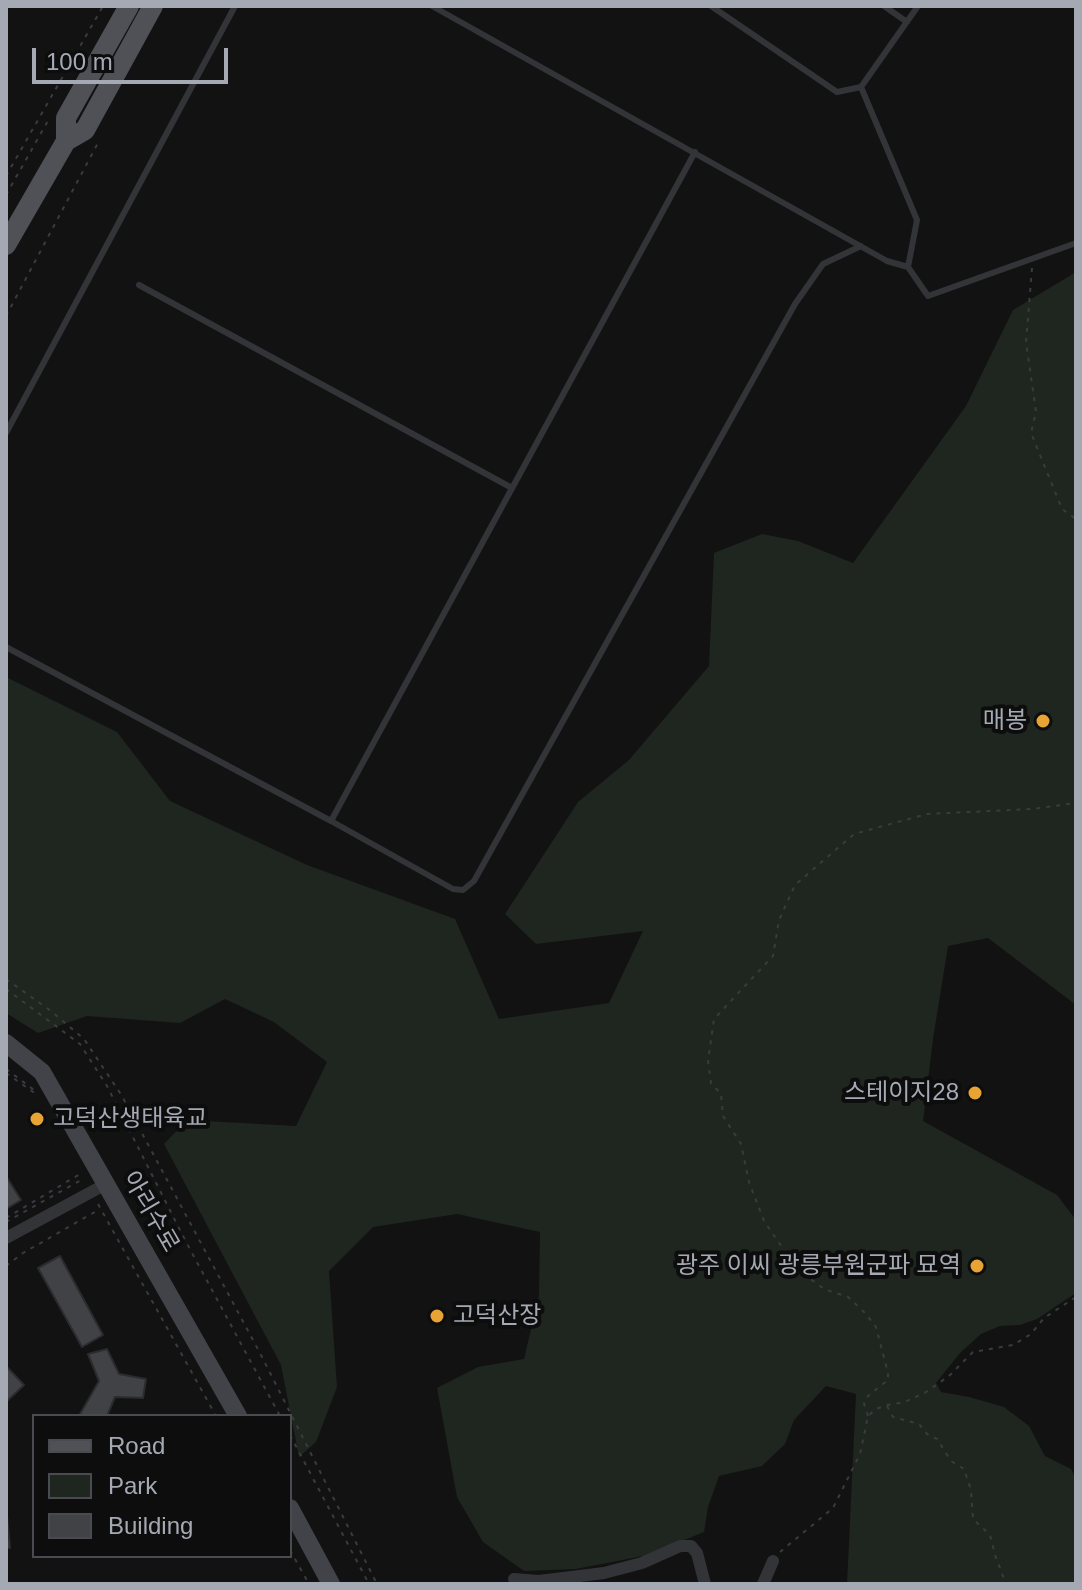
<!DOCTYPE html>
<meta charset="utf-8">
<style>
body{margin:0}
#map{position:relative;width:1082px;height:1590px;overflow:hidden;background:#121213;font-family:Helvetica,sans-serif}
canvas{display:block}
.frame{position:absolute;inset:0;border:8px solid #a4a9b3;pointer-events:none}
.legend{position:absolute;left:32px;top:1414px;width:260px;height:144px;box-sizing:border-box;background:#0d0d0e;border:2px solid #494b50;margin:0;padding:10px 14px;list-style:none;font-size:24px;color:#a4a9b3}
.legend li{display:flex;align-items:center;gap:16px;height:40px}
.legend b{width:40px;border:2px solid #494b50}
.scale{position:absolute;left:32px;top:48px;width:196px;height:36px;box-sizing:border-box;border:4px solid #a4a9b3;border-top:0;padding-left:10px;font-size:24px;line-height:28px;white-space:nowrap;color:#a4a9b3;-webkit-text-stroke:6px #0d0d0e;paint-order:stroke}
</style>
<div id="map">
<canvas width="1082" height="1590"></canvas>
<div class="frame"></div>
<ul class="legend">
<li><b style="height:10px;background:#4f5157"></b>Road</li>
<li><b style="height:22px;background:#1e261f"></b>Park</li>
<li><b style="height:22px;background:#414246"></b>Building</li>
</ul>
<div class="scale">100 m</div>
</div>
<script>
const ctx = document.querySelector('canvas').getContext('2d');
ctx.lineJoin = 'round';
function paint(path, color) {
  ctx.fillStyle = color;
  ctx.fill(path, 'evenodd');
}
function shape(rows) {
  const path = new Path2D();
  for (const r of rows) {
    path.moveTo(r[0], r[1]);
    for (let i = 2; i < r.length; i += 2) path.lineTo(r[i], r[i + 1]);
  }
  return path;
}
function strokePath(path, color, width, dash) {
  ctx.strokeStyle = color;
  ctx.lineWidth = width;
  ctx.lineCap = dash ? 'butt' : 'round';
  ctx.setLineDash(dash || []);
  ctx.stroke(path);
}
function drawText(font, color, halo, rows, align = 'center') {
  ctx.font = font + ' Helvetica,"Noto Sans KR",sans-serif';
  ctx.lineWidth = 8;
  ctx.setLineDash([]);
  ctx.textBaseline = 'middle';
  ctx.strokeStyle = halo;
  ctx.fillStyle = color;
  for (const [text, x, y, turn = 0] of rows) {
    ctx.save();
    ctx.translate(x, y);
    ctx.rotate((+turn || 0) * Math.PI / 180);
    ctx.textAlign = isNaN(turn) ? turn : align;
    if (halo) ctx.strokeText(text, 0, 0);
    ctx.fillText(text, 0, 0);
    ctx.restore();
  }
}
const green = shape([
 [1076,272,1076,1005,988,938,948,946,933,1039,923,1121,1057,1195,1076,1220,1076,1293,1037,1319,1020,1325,1000,1326,981,1334,960,1353,936,1383,941,1392,969,1397,1004,1407,1029,1426,1045,1456,1071,1469,1076,1479,1074,1507,1076,1584,847,1584,856,1394,826,1386,794,1420,785,1444,762,1466,719,1476,708,1507,704,1532,648,1555,576,1569,524,1571,483,1542,457,1497,437,1388,478,1367,524,1359,539,1295,540,1232,457,1214,373,1227,329,1271,337,1387,316,1442,299,1457,281,1365,164,1144,187,1120,296,1126,327,1062,274,1022,225,999,180,1023,87,1016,38,1033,6,1013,6,677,117,732,170,801,307,865,455,919,499,1019,609,1003,643,931,536,944,505,914,578,802,629,760,709,666,714,553,762,534,798,541,853,563,966,406,1013,310]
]);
const building = shape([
 [6,1176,21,1200,6,1209,6,1176],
 [60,1256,103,1335,82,1347,38,1268,60,1256],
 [107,1349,119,1374,146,1379,143,1398,115,1397,107,1416,79,1416,99,1381,88,1354,107,1349],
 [6,1366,24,1385,6,1402,6,1366],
 [6,1505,10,1548,6,1548,6,1505]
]);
const path = shape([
 [6,176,103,6],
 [6,195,49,119],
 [1032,268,1026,342,1036,412,1031,433,1062,509,1076,519],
 [6,316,99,141],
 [6,979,51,1011,84,1039,122,1096,261,1355,377,1584],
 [6,989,80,1044,107,1086,185,1240,280,1416],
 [6,1069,34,1090],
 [6,1073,36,1094],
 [98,1204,216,1416],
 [6,1218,80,1174],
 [6,1222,83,1179],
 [6,1266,23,1253,100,1209],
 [887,1406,893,1417,919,1424,927,1434,937,1439,951,1461,964,1469,971,1490,973,1519,990,1535,995,1555,1006,1584],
 [868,1416,864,1404,868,1396,888,1380,888,1373,876,1327,865,1313,848,1297,824,1289,797,1269,764,1221,749,1182,741,1144,723,1116,721,1094,711,1083,708,1061,714,1019,773,956,779,920,795,885,854,834,927,814,1032,809,1076,803],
 [290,1435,369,1584],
 [290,1550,309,1584],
 [780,1552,833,1508,860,1454,868,1416,876,1409,887,1405,905,1402,926,1392,949,1376,973,1352,1013,1345,1031,1334,1044,1318,1076,1297]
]);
const lane = shape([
 [432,6,887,261,908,267],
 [711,6,837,92,861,87],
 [884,6,907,22],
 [918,6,861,87,917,220,908,267,928,296,1076,243],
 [139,285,512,488],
 [6,433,235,6],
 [6,647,331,821,695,152],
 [331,821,453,889,463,890,474,881,795,304,823,264,861,246]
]);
const street = shape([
 [6,1238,106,1184],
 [514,1579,539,1581,604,1573,642,1563,680,1546,691,1546,697,1553,705,1584],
 [763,1584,773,1561]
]);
const secondary = shape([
 [6,1043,42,1072,238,1416],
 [290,1508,331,1584]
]);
const primary = shape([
 [66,141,66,118,129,6],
 [6,245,66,141,85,130,153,6]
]);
const markers = [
 [1043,721,8,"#e8a335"],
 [975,1093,8,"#e8a335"],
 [37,1119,8,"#e8a335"],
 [977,1266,8,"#e8a335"],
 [437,1316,8,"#e8a335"]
];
const poiNames = [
 ["매봉",1027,721],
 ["스테이지28",959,1093],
 ["고덕산생태육교",53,1119,"left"],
 ["광주 이씨 광릉부원군파 묘역",961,1266],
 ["고덕산장",453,1316,"left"]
];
const streetNames = [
 ["아리수로",150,1212,60]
];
paint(green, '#1e261f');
paint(building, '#414246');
strokePath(building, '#2c2c2f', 2);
strokePath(path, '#393b3f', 2, [4, 6]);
strokePath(lane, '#333438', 6);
strokePath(street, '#333438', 12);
strokePath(secondary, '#414348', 18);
strokePath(primary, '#4f5157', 20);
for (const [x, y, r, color] of markers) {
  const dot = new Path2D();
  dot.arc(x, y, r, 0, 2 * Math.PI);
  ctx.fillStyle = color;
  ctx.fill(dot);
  strokePath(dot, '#0d0d0e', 3);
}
drawText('24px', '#a4a9b3', '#0d0d0e', poiNames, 'right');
drawText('24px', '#a4a9b3', '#0d0d0e', streetNames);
</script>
